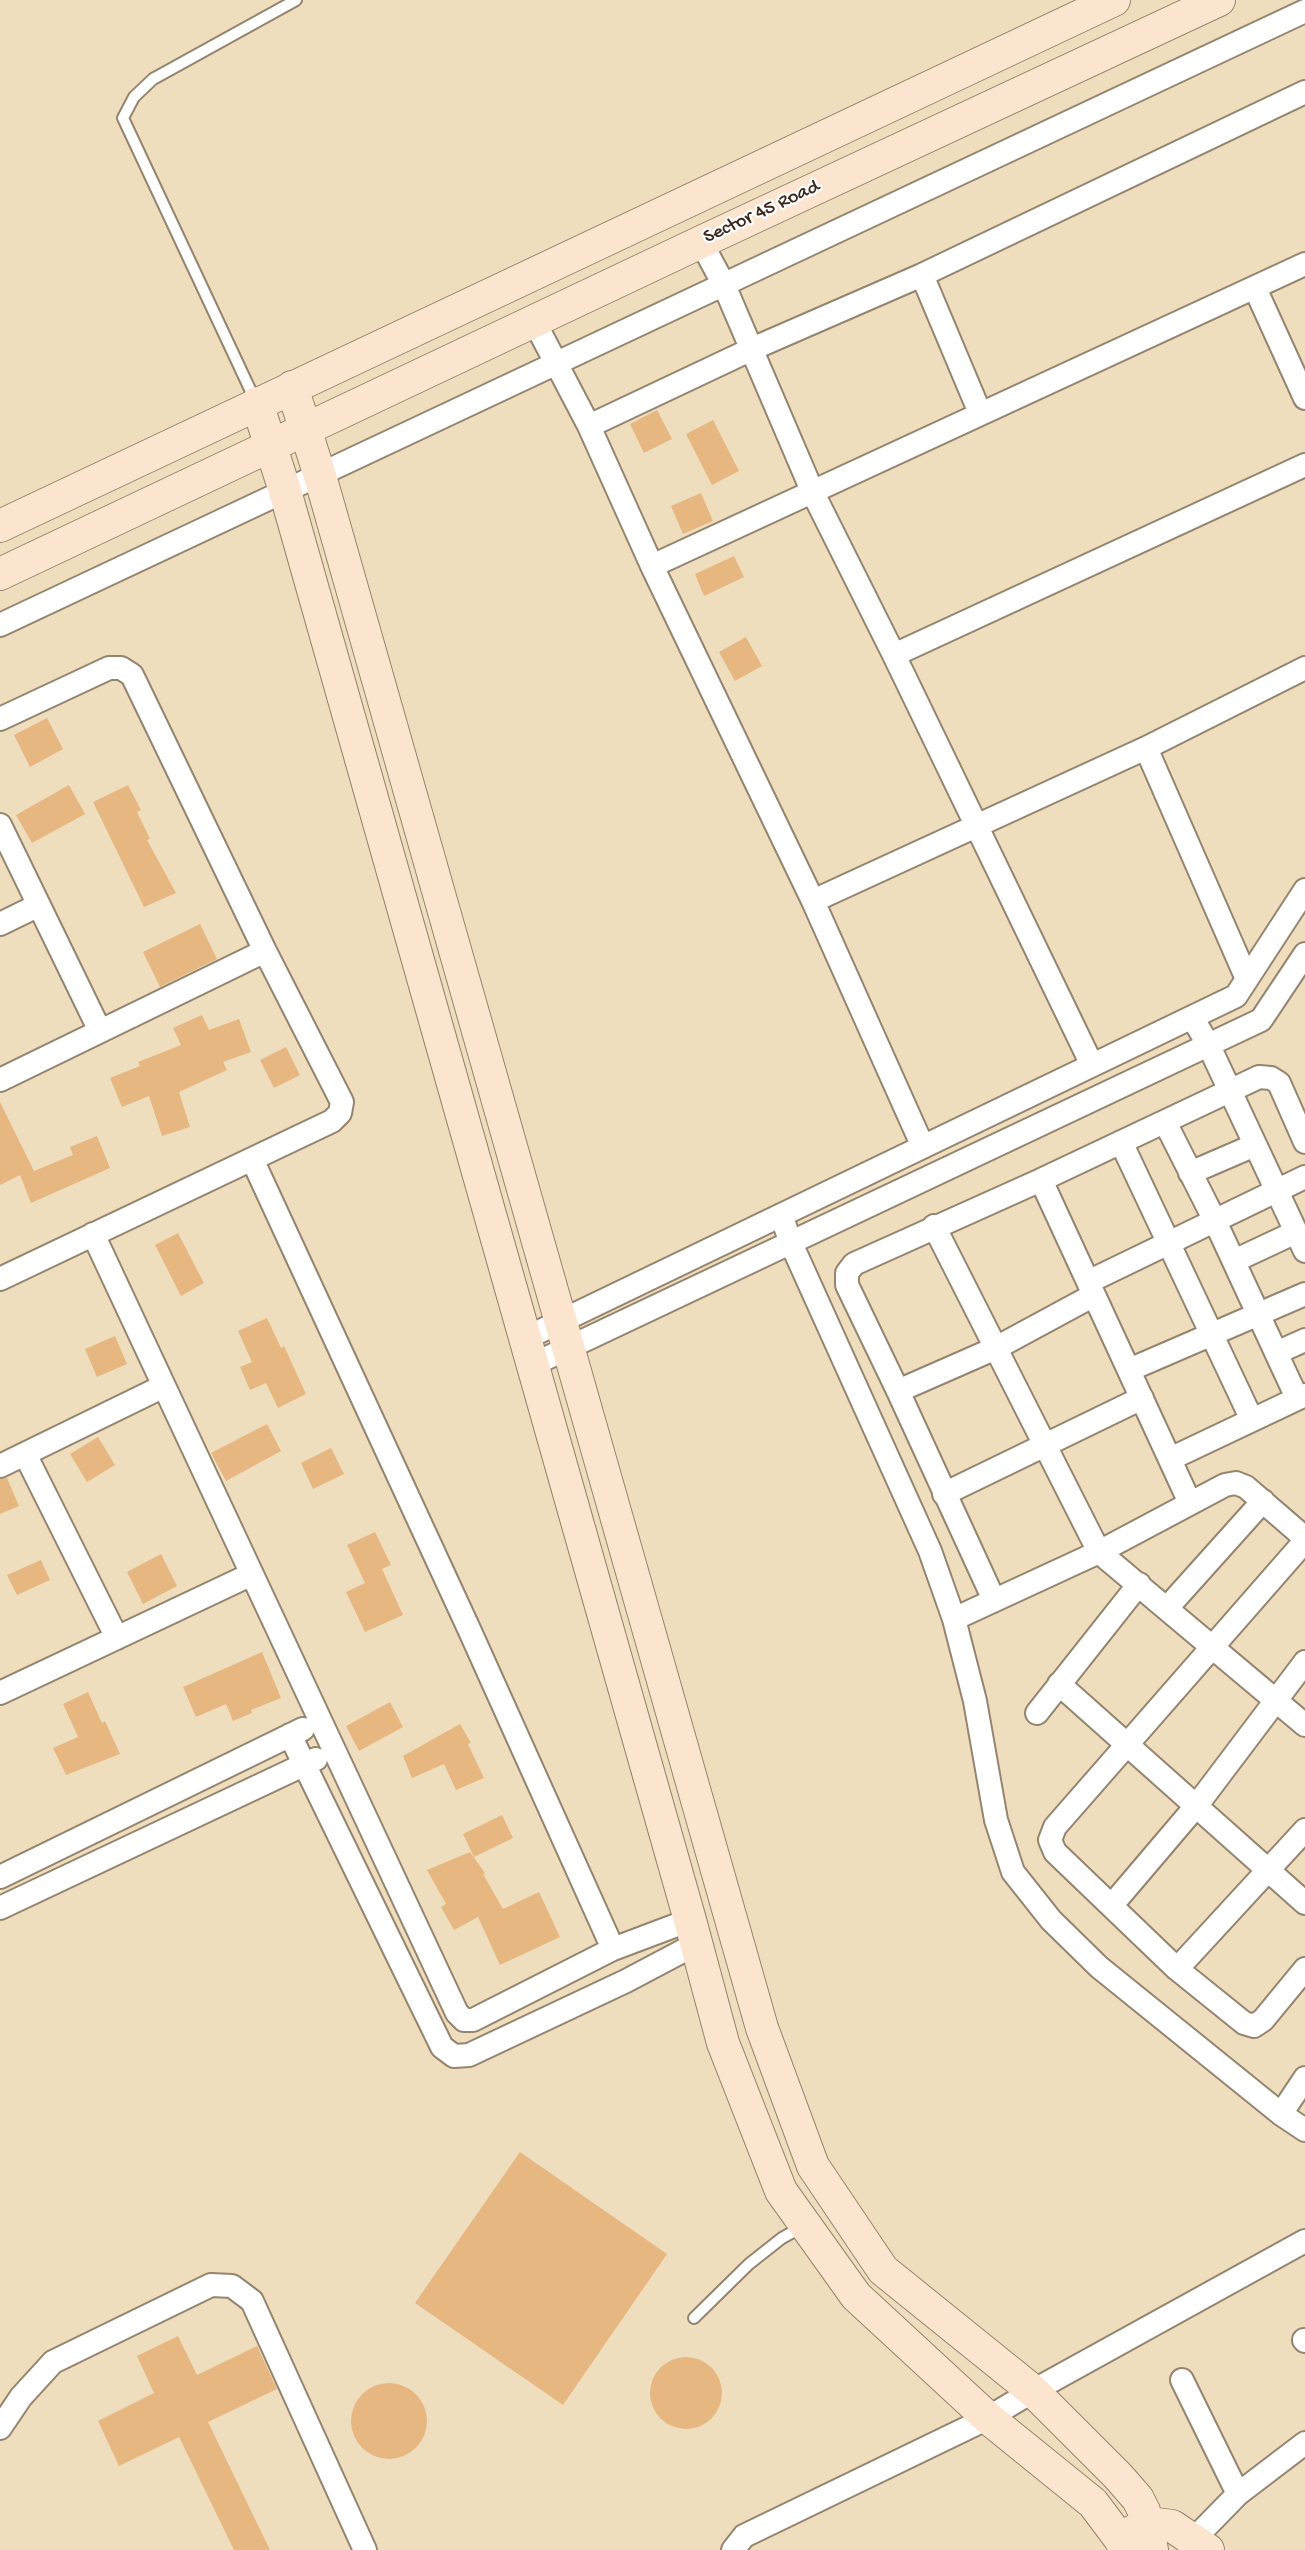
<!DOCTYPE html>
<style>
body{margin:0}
canvas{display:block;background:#efdebd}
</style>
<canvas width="1305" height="2550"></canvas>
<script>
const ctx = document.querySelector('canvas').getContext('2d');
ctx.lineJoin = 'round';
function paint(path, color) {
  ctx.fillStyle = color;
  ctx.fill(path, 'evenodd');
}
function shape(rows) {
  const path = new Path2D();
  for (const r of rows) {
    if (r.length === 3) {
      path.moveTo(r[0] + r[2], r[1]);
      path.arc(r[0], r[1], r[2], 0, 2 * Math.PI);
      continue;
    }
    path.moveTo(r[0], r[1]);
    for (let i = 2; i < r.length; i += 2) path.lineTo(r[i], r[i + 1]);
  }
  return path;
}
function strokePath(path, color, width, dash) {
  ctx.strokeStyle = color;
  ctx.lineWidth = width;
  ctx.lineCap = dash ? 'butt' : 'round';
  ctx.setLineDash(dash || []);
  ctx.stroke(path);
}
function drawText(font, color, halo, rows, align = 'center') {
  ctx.font = font + ' "Gochi Hand",sans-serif';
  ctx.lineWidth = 4.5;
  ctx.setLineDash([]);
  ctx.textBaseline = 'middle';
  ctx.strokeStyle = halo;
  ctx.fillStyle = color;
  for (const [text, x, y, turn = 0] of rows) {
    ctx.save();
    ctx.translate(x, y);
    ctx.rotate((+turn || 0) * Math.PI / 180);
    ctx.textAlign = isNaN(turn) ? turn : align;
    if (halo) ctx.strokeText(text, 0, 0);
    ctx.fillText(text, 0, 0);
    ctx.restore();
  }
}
const building = shape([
 [657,410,672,439,644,453,630,424],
 [713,420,739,471,712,485,686,434],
 [701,493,713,521,683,534,671,506],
 [734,556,744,577,704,596,695,574],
 [746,637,762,666,735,681,719,652],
 [47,718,63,749,30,767,14,735],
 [69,785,85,814,32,843,16,815],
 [128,785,141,810,137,812,150,839,147,840,176,893,144,907,93,802],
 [200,924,217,959,160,987,143,952],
 [202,1015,209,1030,239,1019,251,1052,223,1062,227,1070,179,1092,190,1127,162,1136,149,1096,122,1107,110,1078,140,1066,138,1062,181,1045,173,1028],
 [286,1047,300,1075,274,1088,260,1060],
 [0,1102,34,1171,73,1155,70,1147,97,1136,110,1168,31,1203,20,1175,0,1185],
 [178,1233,204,1283,181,1296,155,1245],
 [267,1318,281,1348,284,1346,306,1394,278,1408,266,1383,250,1390,240,1367,252,1362,238,1331],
 [115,1336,127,1364,97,1377,85,1349],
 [267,1424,281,1451,226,1481,211,1453],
 [98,1437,115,1465,87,1482,70,1454],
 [331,1448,344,1474,313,1489,301,1463],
 [7,1478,19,1506,0,1514,0,1479],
 [375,1532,391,1565,382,1569,403,1615,365,1632,346,1592,365,1583,347,1545],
 [161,1554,177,1586,143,1604,127,1572],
 [41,1560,50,1580,17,1595,7,1575],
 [262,1652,281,1698,251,1710,252,1713,233,1721,226,1704,196,1717,183,1687],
 [88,1692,102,1723,105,1721,120,1754,66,1775,53,1748,78,1737,63,1704],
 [390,1702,403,1727,359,1751,346,1726],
 [460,1724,471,1743,468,1744,484,1778,456,1790,444,1764,412,1778,403,1756],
 [502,1815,513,1838,474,1857,463,1834],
 [470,1852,485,1873,483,1874,503,1909,539,1892,560,1937,500,1965,478,1917,454,1930,441,1907,446,1904,427,1870],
 [520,2152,667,2254,563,2405,415,2303],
 [178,2336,197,2375,257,2346,277,2389,208,2422,270,2550,234,2550,179,2437,119,2466,98,2421,154,2393,137,2356],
 [686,2393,36],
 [389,2421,38]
]);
const lane = shape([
 [255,400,123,118,134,97,153,79,296,0],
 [694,2318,749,2264,782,2238,802,2227]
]);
const street = shape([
 [701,242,724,285,813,493,894,655,1092,1065],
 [922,275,980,413],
 [1255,288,1305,398],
 [534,321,589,426,652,566,813,901,923,1147],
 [589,426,752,349,922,275,1305,92],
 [652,566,1305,264],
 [0,625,1305,11],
 [894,655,1305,465],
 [0,719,109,668,121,668,132,675,265,951,342,1102,340,1113,332,1121,0,1279],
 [1146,748,1247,979],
 [0,825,100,1031],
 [813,901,1146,748,1305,668],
 [0,924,39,905],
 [1192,1017,1209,1046,1305,1251],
 [0,1080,265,951],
 [1165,1122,1215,1221,1297,1398],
 [1121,1142,1252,1420],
 [252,1159,469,1629,613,1949],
 [1190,1173,1255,1145],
 [1041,1180,1259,1077,1271,1078,1279,1083,1305,1142],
 [781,1215,791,1243,930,1551,954,1619,975,1701,996,1820,1013,1872,1051,1920,1099,1967,1281,2114,1305,2130],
 [934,1226,1099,1552,1305,1725],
 [93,1234,457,2013,464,2020,473,2020,613,1949,690,1920],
 [1234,1261,1296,1232],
 [1088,1282,1305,1177],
 [524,1339,1236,996,1305,890],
 [1276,1353,1305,1340],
 [532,1365,1261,1020,1305,954],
 [1129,1370,1305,1294],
 [898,1391,996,1348,1094,1295],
 [25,1454,117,1638],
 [1170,1459,1305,1395],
 [0,1466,164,1386],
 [944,1494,1142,1398],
 [1305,1541,1055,1827,1050,1840,1055,1852,1177,1969,1244,2023,1254,2026,1263,2020,1305,1969],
 [994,1600,898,1391,847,1285,847,1273,854,1264,1041,1180,1190,1503],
 [1167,1608,1263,1501],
 [954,1619,1099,1552,1225,1485,1236,1483,1246,1487,1305,1538],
 [1059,1684,1305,1903],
 [0,1693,252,1574],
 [1037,1713,1139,1584],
 [290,1735,442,2047,454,2056,469,2055,626,1981,696,1944],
 [0,1877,303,1729],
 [1112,1905,1197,1805,1305,1662],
 [0,1908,316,1759],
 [1177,1969,1305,1830],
 [1281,2114,1305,2078],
 [1304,2340,1305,2341],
 [1182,2380,1238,2494],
 [0,2428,21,2397,53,2362,211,2285,232,2286,252,2301,365,2550],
 [1193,2540,1238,2494,1305,2443],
 [733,2550,744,2536,988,2418,1033,2391,1305,2241]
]);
const secondary = shape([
 [292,387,320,476,762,2028,813,2166,883,2270,1033,2391,1118,2476,1138,2499,1144,2511,1152,2550],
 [257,403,285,491,690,1920,723,2043,781,2191,856,2296,988,2418,1093,2503,1120,2539,1125,2550],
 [0,526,1114,0],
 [0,574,701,242,1219,0],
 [1132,2532,1148,2523,1172,2526,1208,2550]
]);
const streetNames = [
 ["Sector 45 Road",762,213,-25]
];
paint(building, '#e6b781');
strokePath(lane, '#95846e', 14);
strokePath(street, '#95846e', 26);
strokePath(secondary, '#95846e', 34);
strokePath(lane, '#fff', 10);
strokePath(street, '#fff', 22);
strokePath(secondary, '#fce5cf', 32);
drawText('20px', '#3b2a1e', '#fff', streetNames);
</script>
